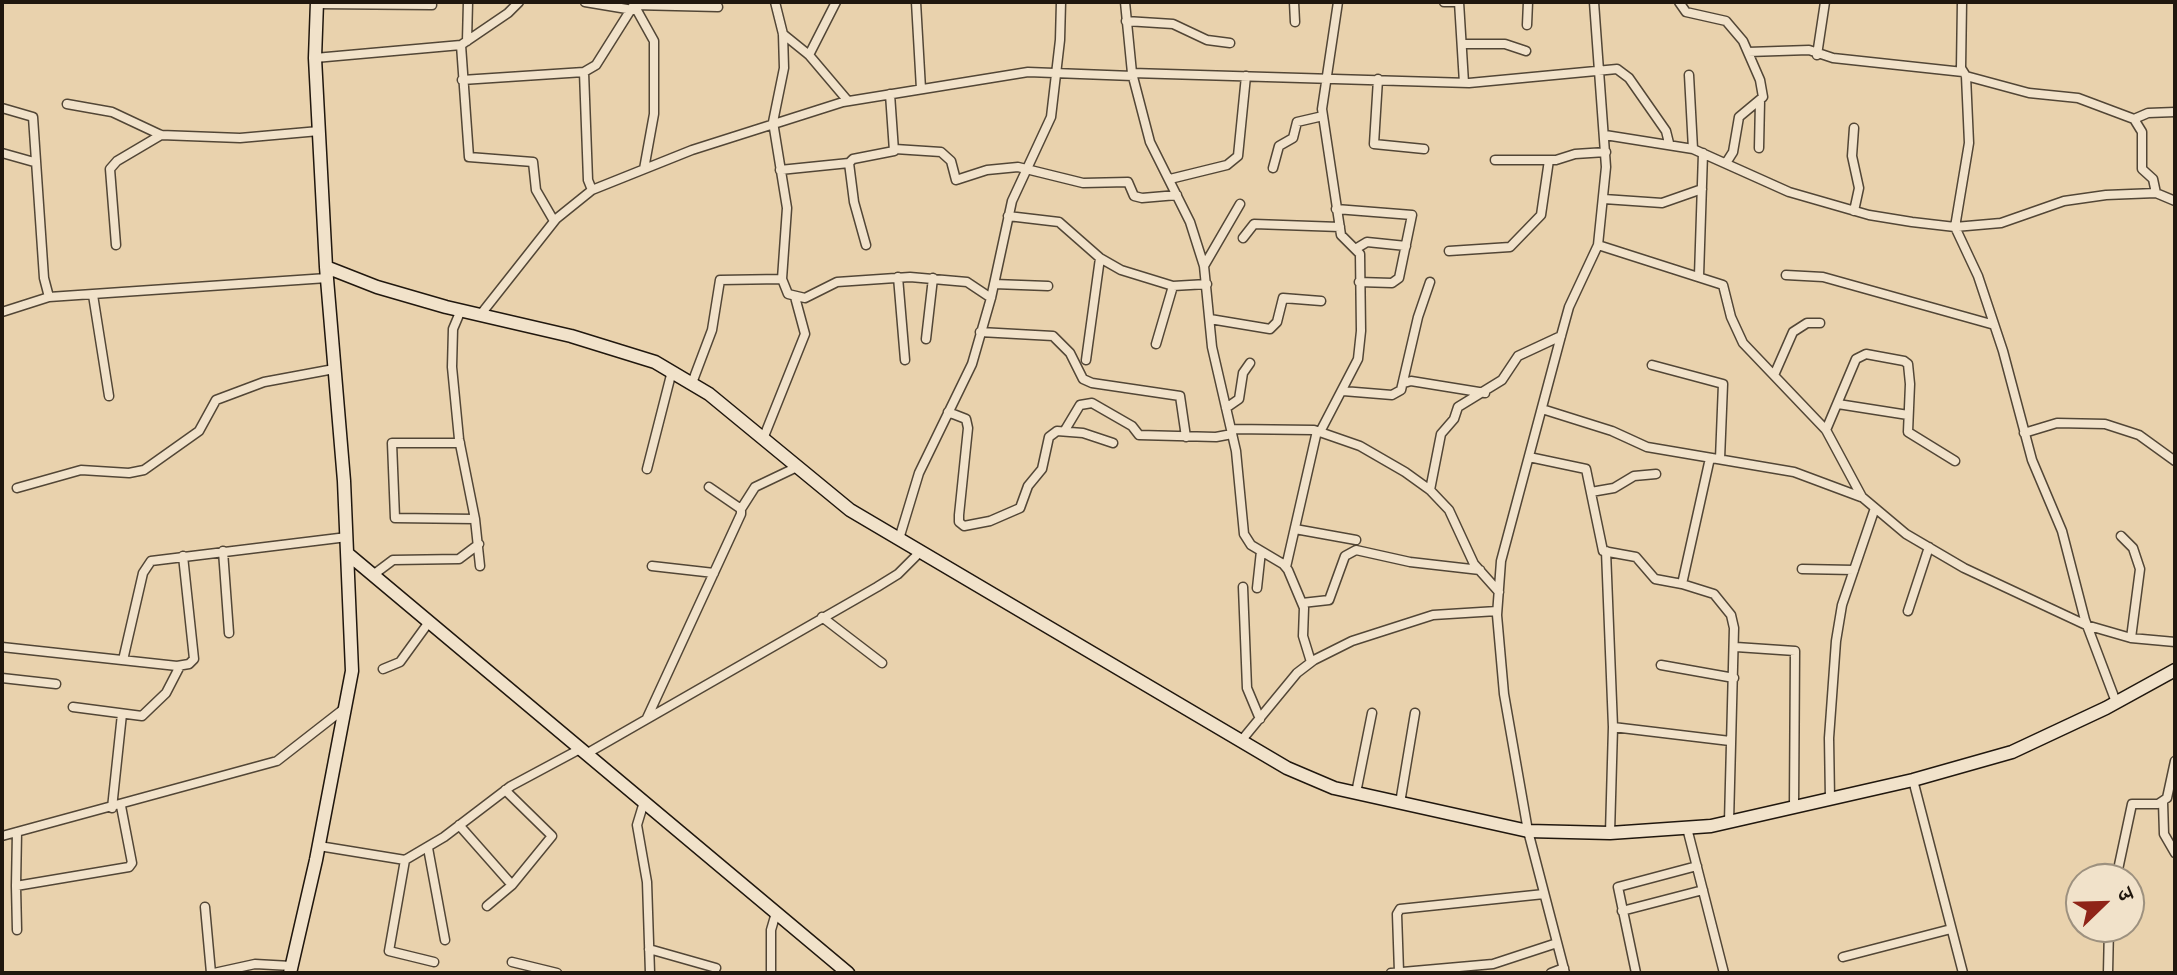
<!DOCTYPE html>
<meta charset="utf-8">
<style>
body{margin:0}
#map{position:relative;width:2177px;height:975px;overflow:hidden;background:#e9d2ad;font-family:Cardo,"Noto Serif Devanagari",serif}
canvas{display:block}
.frame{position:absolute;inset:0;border:4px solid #20170e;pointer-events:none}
.north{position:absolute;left:2065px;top:863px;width:80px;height:80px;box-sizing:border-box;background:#f1e2ca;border:2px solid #9d917f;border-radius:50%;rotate:67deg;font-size:22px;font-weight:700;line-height:32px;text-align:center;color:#20170e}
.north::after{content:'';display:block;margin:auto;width:28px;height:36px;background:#8f2418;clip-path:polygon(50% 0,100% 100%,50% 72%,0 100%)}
</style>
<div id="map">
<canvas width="2177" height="975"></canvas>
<div class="frame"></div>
<div class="north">उ</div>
</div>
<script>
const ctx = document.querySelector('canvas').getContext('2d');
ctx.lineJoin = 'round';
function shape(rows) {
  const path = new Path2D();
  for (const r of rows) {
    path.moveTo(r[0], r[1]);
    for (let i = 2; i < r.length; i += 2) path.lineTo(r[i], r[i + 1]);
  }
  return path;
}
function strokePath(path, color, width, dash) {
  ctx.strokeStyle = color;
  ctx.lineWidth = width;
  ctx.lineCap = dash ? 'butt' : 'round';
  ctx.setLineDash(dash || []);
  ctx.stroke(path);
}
const street = shape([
 [585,2,633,10],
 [775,2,783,34,784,68,773,122,787,208,782,279,788,294,805,298,837,282,910,277,967,282,991,298],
 [916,2,921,89],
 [1125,2,1132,73,1150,142,1190,222,1204,266,1212,347,1236,451,1244,534,1251,545,1283,564,1288,570,1304,608,1303,636,1311,662],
 [1294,2,1295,22],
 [1444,2,1459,2],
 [1459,2,1464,83],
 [1679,2,1686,12,1726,21,1743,41,1760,80,1763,97,1739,117,1733,152,1726,163],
 [1962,2,1961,68,1966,76,2029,93,2078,98,2134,119,2142,132,2142,169,2153,179,2156,193],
 [317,4,432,5],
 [634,5,654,41,654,114,644,169],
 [634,5,718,7],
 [1126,21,1173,24,1207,40,1230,43],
 [1527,25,1528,2],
 [783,34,809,55,848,101],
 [467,41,468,2],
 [1462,44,1505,44,1526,51],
 [461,45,508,13,519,2],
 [1748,52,1809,50,1833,58,1963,72],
 [809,55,836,2],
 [1817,55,1825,2],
 [315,58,461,45,469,157,533,162,536,190,554,221],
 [584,72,596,65,635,3],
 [1132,73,1469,83,1617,69,1629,78,1666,131,1669,143],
 [1689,75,1693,149],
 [1966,76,1969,143,1955,227,1978,276,2003,351,2032,460,2062,531,2085,620,2116,702],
 [1378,79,1374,144,1424,149],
 [462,80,584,72,588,180,592,190],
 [67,104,112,112,161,135,240,138,319,131],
 [2,108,33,117,44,278,49,297,327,278],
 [2134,119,2148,113,2175,112],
 [1854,128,1852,156,1859,188,1854,211],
 [1605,135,1693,149,1789,192,1869,215,1912,222,1955,227,2001,223,2064,201,2106,195,2156,193,2175,201],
 [1759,148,1760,101],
 [895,149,941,152,951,161,956,180,987,170,1018,167,1083,183,1128,182,1134,196,1142,198,1177,195],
 [2,153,34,162],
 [1495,160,1556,160,1575,154,1606,152],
 [1273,168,1279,146,1293,138,1297,122,1323,116],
 [780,170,849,163],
 [1170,179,1227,165,1238,156,1246,76],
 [1604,199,1662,203,1702,189],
 [1336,209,1412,215,1399,278,1392,283,1359,282],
 [1008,216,1059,222,1100,258,1121,270,1173,286,1207,284],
 [1243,238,1254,224,1340,227],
 [116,245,110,169,117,161,161,135],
 [866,245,854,202,849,163,853,159,894,151,890,94],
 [1598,245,1723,285,1731,317,1743,343,1826,430,1862,497,1906,534,1964,568,2086,625,2131,638,2175,642],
 [1357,248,1367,242,1406,246],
 [1449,251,1510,247,1541,215,1549,160],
 [1204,266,1240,204],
 [1786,275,1823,277,1991,324],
 [1699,276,1703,153],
 [898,277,905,360],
 [994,284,1048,286],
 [93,295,109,396],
 [461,310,453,329,452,367,459,439,475,519,480,566],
 [2,312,49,297],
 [481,314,556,219,592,190,692,150,843,102,1028,72,1133,76],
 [1210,319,1270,329,1277,322,1283,298,1321,301],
 [980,332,1053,336,1070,353,1083,379,1092,383,1180,396,1186,437],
 [926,339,933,278],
 [1156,344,1173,286],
 [1086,360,1100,258],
 [1652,365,1723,384,1720,459],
 [1775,373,1793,332,1807,323,1820,323],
 [692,383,712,330,720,280,782,279],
 [1404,383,1411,381,1485,393],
 [1343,391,1392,395,1401,390,1418,317,1430,282],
 [1838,404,1908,415],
 [1226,408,1239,399,1243,373,1250,363],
 [1542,409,1612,431,1647,447,1794,472,1861,497],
 [948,412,966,419,968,428,959,515,959,522,964,526,990,521,1020,508,1028,486,1042,469,1049,437,1057,431,1083,433,1113,443],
 [1231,429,1314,430,1360,446,1405,472,1430,490,1449,510,1474,564,1499,592],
 [1065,430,1080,405,1092,403,1132,426,1139,435,1216,437,1232,434],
 [1826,430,1856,359,1866,354,1904,361,1908,364,1910,384,1908,432,1955,461],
 [1320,432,1358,359,1361,331,1360,254,1341,235,1322,109,1338,2],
 [2024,433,2057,423,2105,424,2139,435,2175,461],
 [763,439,805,334,795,297],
 [460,443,392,443,395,518,475,519],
 [1529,457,1586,469,1603,551,1636,557,1655,579,1682,584],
 [1710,458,1682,584,1714,594,1731,615,1734,628,1729,822],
 [647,469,672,371],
 [17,488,81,470,129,473,144,470,199,431,216,400,264,382,334,369],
 [1430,490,1441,434,1454,419,1458,407,1502,380,1518,356,1561,336],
 [1591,492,1614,488,1634,476,1656,474],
 [741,509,755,487,797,467],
 [1295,529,1356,540],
 [2121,536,2133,548,2140,569,2131,638],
 [899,539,919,473,972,364,991,298,1012,201,1051,117,1060,40,1061,2],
 [223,551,229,633],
 [1606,551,1613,727,1610,833],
 [652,566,714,573],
 [1286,567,1317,431],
 [1802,569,1854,570],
 [373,575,393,560,459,559,479,544],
 [1243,587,1247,688,1260,719],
 [1257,588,1261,551],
 [1302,603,1329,600,1345,556,1356,550,1410,562,1480,570],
 [1908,611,1929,547],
 [822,617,882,663],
 [2,647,177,666,189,664,194,659,183,556],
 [1736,647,1795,651,1794,807],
 [123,660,143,573,151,561,347,537],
 [1661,665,1734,678],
 [383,669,400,662,429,622],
 [2,678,56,684],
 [73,707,142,716,166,693,180,666],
 [647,718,741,514,741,509,709,487],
 [1613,727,1730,741],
 [1241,741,1297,673,1314,660,1352,641,1433,615,1497,611],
 [586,754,877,587,898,574,920,552],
 [1913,780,1963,973],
 [1356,793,1372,713],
 [1830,799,1829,738,1836,641,1842,605,1875,508],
 [644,802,637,825,647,882,650,973],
 [2163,802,2164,834,2175,853],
 [1400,803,1415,713],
 [112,808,122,714],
 [459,825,512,885],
 [1687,828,1724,973],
 [17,832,16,886,129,867,132,863,121,806],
 [2,836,277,761,345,708],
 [319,846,405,860,444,837,511,786,580,749],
 [428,848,445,940],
 [405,860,389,951,434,962],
 [2116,879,2132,804,2158,804,2167,798,2175,761],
 [16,886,17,930],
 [487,906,512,885,552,836,505,790],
 [205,907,211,973],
 [1622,911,1703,890],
 [649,949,716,968],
 [1843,957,1951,929],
 [512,962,557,973],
 [1399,972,1397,914,1400,909,1544,894],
 [214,973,255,964,291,966],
 [771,973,771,930,776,913],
 [1391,973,1493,964,1557,943],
 [1551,973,1564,968],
 [1565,973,1528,831,1504,694,1497,615,1501,561,1561,336,1569,307,1598,245,1606,167,1594,2],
 [1636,973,1618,887,1697,866],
 [2108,973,2109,927]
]);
const secondary = shape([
 [326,267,377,287,446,307,571,336,655,362,709,394,850,510,1287,768,1334,788,1528,831,1610,833,1711,826,1913,780,2012,752,2106,708,2175,670],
 [348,554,848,973],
 [290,973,316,860,352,671,344,481,326,267,315,58,317,2]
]);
strokePath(street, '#524636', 11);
strokePath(secondary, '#20170e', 15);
strokePath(street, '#f1e2ca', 8);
strokePath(secondary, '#f1e2ca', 12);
</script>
